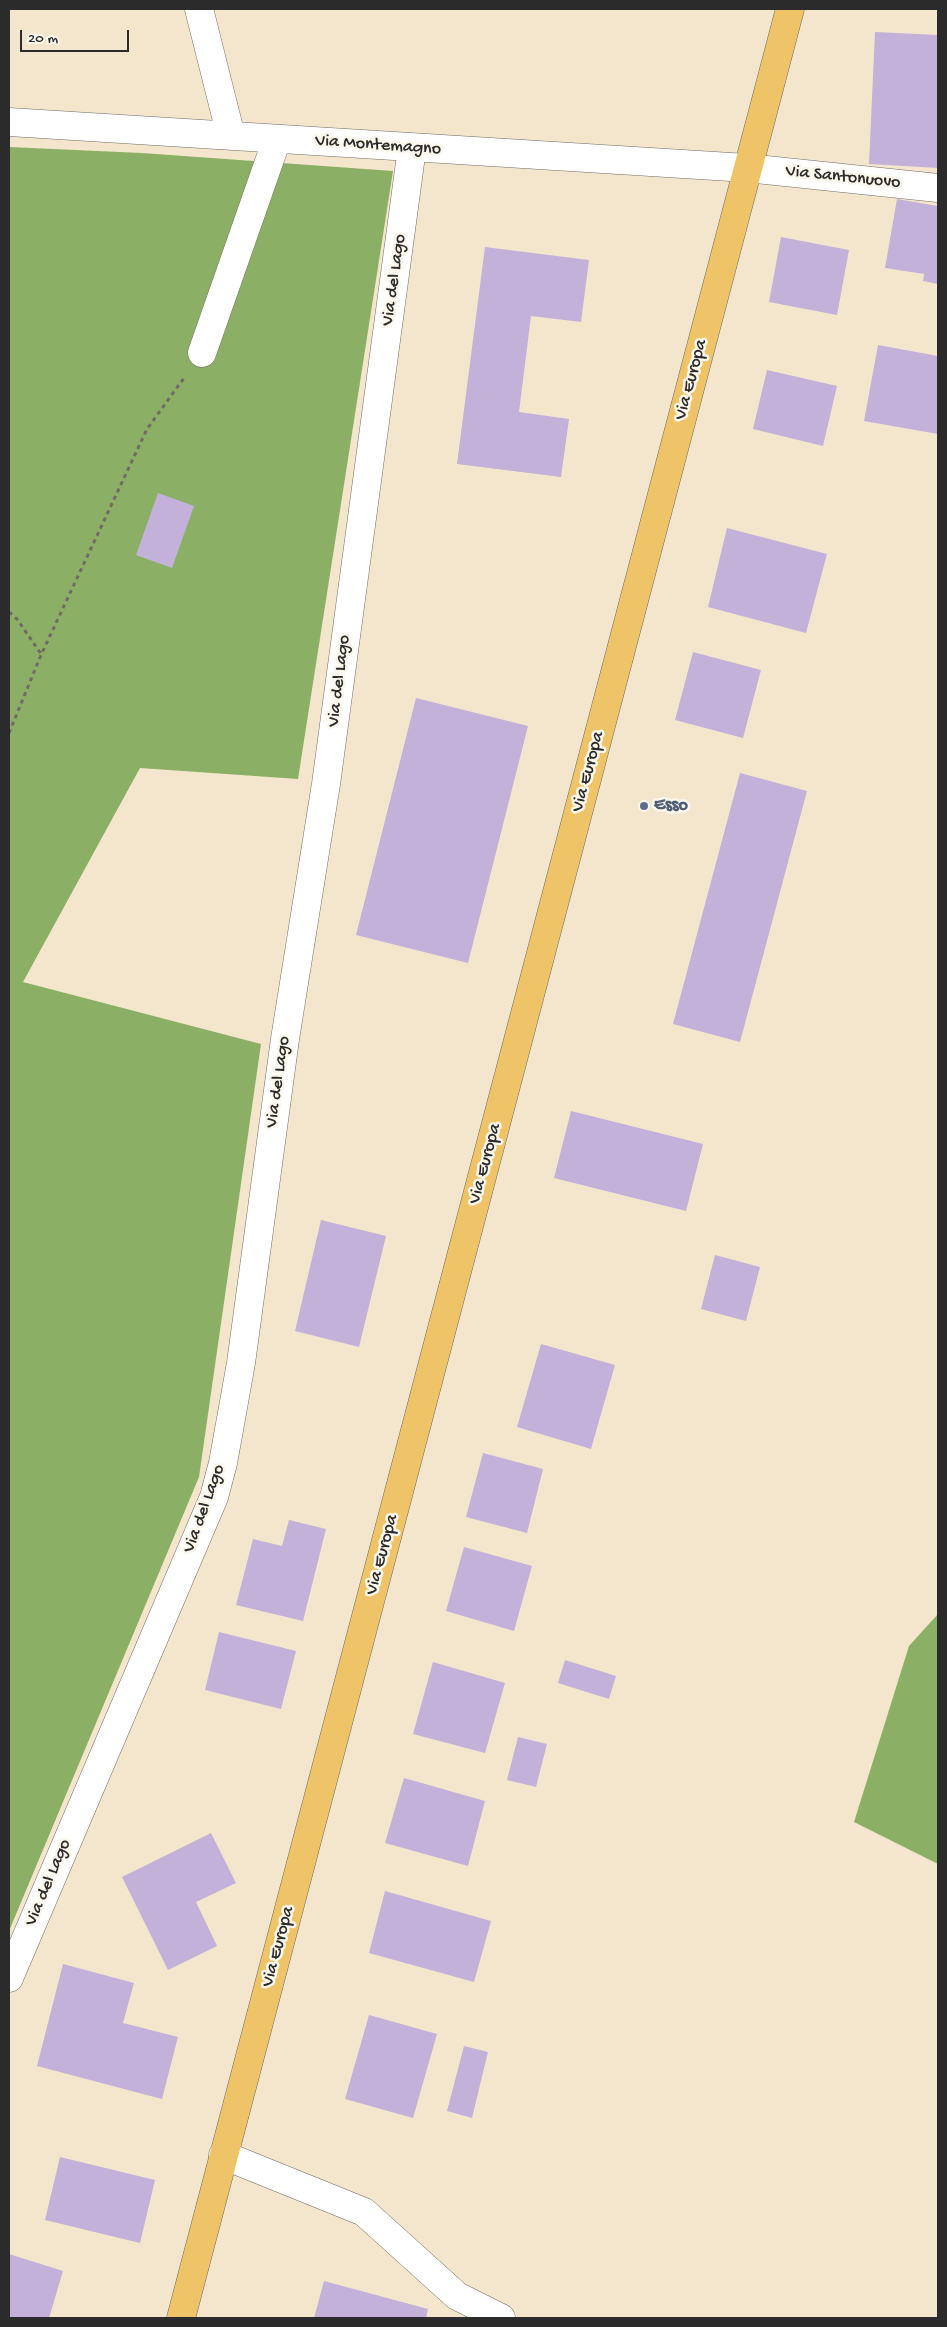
<!DOCTYPE html>
<style>
body{margin:0}
#map{position:relative;width:947px;height:2327px;overflow:hidden;background:#f4e6cc;font-family:"Gochi Hand",sans-serif}
canvas{display:block}
.frame{position:absolute;inset:0;border:10px solid #2b2b2b;pointer-events:none}
.scale{position:absolute;left:20px;top:30px;width:109px;height:22px;box-sizing:border-box;border:2px solid #2b2b2b;border-top:0;padding-left:6px;font-size:15px;line-height:18px;white-space:nowrap;color:#2b2b2b;-webkit-text-stroke:4px #fbf7ec;paint-order:stroke}
</style>
<div id="map">
<canvas width="947" height="2327"></canvas>
<div class="frame"></div>
<div class="scale">20 m</div>
</div>
<script>
const ctx = document.querySelector('canvas').getContext('2d');
ctx.lineJoin = 'round';
function paint(path, color) {
  ctx.fillStyle = color;
  ctx.fill(path, 'evenodd');
}
function shape(rows) {
  const path = new Path2D();
  for (const r of rows) {
    path.moveTo(r[0], r[1]);
    for (let i = 2; i < r.length; i += 2) path.lineTo(r[i], r[i + 1]);
  }
  return path;
}
function strokePath(path, color, width, dash) {
  ctx.strokeStyle = color;
  ctx.lineWidth = width;
  ctx.lineCap = dash ? 'butt' : 'round';
  ctx.setLineDash(dash || []);
  ctx.stroke(path);
}
function drawText(font, color, halo, rows, align = 'center') {
  ctx.font = font + ' "Gochi Hand",sans-serif';
  ctx.lineWidth = 5;
  ctx.setLineDash([]);
  ctx.textBaseline = 'middle';
  ctx.strokeStyle = halo;
  ctx.fillStyle = color;
  for (const [text, x, y, turn = 0] of rows) {
    ctx.save();
    ctx.translate(x, y);
    ctx.rotate((+turn || 0) * Math.PI / 180);
    ctx.textAlign = isNaN(turn) ? turn : align;
    if (halo) ctx.strokeText(text, 0, 0);
    ctx.fillText(text, 0, 0);
    ctx.restore();
  }
}
const forest = shape([
 [9,147,142,153,393,171,298,779,140,768,23,982,261,1044,199,1477,9,1931],
 [938,1614,938,1864,854,1822,909,1646]
]);
const building = shape([
 [875,32,938,35,938,168,869,164],
 [897,199,938,206,938,284,923,281,924,274,885,268],
 [781,237,849,250,837,315,769,302],
 [485,247,589,260,581,322,531,316,519,412,569,419,561,477,457,464],
 [878,345,938,356,938,434,864,421],
 [767,370,837,386,823,446,753,429],
 [158,493,194,506,172,568,136,555],
 [727,528,827,554,806,633,708,607],
 [693,652,761,670,743,738,675,720],
 [416,698,528,726,468,963,356,935],
 [740,773,807,791,740,1042,673,1024],
 [571,1111,703,1144,686,1211,554,1178],
 [321,1220,386,1236,359,1347,295,1331],
 [715,1255,760,1267,746,1321,701,1309],
 [541,1344,615,1365,591,1449,517,1427],
 [483,1453,543,1469,527,1533,466,1517],
 [289,1520,326,1529,303,1621,236,1605,253,1539,282,1546],
 [464,1547,532,1566,514,1631,446,1611],
 [219,1632,296,1651,281,1709,205,1690],
 [565,1660,616,1676,609,1699,558,1683],
 [433,1662,505,1683,485,1753,413,1734],
 [518,1737,547,1744,536,1787,507,1780],
 [404,1778,485,1801,468,1866,385,1843],
 [211,1833,236,1883,196,1902,217,1946,168,1970,122,1877],
 [385,1891,491,1921,474,1982,369,1953],
 [63,1964,134,1983,123,2023,178,2037,162,2099,37,2066],
 [369,2015,437,2034,413,2118,345,2099],
 [464,2046,488,2052,472,2118,447,2111],
 [60,2157,155,2180,140,2243,45,2220],
 [9,2254,63,2271,49,2318,9,2318],
 [324,2281,428,2309,426,2318,314,2318]
]);
const path = shape([
 [9,612,17,619,41,654],
 [9,733,41,655,147,429,184,378]
]);
const minor = shape([
 [199,9,231,136],
 [9,122,747,168,938,188],
 [202,353,277,139],
 [9,1978,214,1497,223,1463,241,1363,285,1039,326,784,412,148],
 [223,2155,364,2212,457,2296,501,2318]
]);
const major = shape([
 [181,2318,790,9]
]);
const markers = [
 [644,806,5,"#5c6f8a"]
];
const streetNames = [
 ["Via Montemagno",378,146,4],
 ["Via Santonuovo",843,178,6],
 ["Via del Lago",395,280,-82],
 ["Via Europa",692,380,-75],
 ["Via del Lago",340,681,-83],
 ["Via Europa",589,772,-75],
 ["Via del Lago",279,1082,-82],
 ["Via Europa",486,1164,-75],
 ["Via del Lago",205,1509,-70],
 ["Via Europa",383,1555,-75],
 ["Via del Lago",49,1883,-67],
 ["Via Europa",279,1947,-75]
];
const serviceNames = [
 ["Esso",654,806]
];
paint(forest, '#8bb065');
paint(building, '#c3b1d9');
strokePath(minor, '#716c63', 29);
strokePath(major, '#716c63', 29);
strokePath(path, '#716c63', 3, [4, 4]);
strokePath(minor, '#fff', 28);
strokePath(major, '#efc469', 28);
for (const [x, y, r, color] of markers) {
  const dot = new Path2D();
  dot.arc(x, y, r, 0, 2 * Math.PI);
  ctx.fillStyle = color;
  ctx.fill(dot);
  strokePath(dot, '#fbf7ec', 2);
}
drawText('18px', '#2b2b2b', '#fbf7ec', streetNames);
drawText('bold 18px', '#4e5e75', '#fbf7ec', serviceNames, 'left');
</script>
